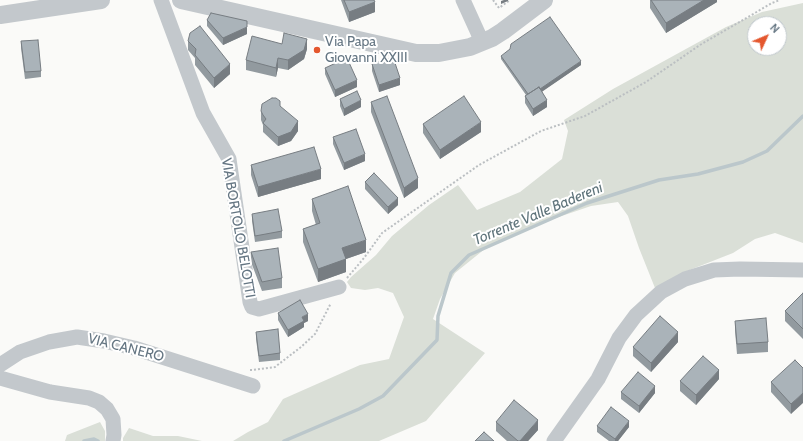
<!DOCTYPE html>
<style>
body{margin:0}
#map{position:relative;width:803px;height:441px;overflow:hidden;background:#fafaf8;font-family:Cabin,sans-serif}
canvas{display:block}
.north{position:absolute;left:747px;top:16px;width:40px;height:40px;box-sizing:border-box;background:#fff;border:1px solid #c1c8cd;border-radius:50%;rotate:46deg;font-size:11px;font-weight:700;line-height:16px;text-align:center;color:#657683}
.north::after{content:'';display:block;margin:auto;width:14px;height:18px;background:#e4572e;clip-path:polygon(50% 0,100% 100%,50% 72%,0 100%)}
</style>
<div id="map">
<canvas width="803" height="441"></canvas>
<div class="north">N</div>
</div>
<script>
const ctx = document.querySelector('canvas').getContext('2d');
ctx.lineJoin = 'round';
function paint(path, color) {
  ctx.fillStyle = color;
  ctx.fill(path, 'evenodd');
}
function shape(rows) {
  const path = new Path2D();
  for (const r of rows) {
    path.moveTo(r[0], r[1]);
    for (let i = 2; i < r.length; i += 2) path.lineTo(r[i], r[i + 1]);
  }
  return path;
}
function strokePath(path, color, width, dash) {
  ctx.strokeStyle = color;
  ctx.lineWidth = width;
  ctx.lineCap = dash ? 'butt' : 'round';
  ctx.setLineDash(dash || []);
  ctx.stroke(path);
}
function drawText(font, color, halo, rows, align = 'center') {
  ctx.font = font + ' Cabin,sans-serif';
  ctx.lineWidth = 4;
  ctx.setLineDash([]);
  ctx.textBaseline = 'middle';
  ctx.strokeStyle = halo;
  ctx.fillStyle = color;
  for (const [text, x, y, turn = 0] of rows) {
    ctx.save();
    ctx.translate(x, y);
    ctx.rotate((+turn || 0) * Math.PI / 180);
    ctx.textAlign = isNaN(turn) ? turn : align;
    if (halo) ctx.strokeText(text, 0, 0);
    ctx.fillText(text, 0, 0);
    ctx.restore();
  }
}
const green = shape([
 [803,3,803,243,775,233,755,239,733,253,682,273,655,288,639,248,628,216,618,202,591,206,553,219,515,234,486,248,455,273,440,299,433,319,485,353,426,421,379,441,233,441,248,432,268,422,283,399,360,365,389,359,404,317,393,293,378,288,365,290,351,288,347,282,351,277,376,255,392,236,429,205,458,185,477,210,520,192,562,159,568,131,564,120,613,89,726,27,762,12],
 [755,24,779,24,779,48,755,48],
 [100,422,105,431,105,441,65,441,67,435],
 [129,428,153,436,178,436,202,441,123,441,123,438]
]);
const stream = shape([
 [84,441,94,439,98,441],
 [284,441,359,409,383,396,437,340,438,316,451,273,469,255,587,203,659,180,698,174,743,162,767,151,803,116]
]);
const path = shape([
 [493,0,499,8,510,0],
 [347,278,364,258,382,233,479,165,541,131,585,116,646,82,700,45,772,3,780,0],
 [250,370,253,370,275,367,301,347,315,334,331,303]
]);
const minor = shape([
 [161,0,203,113,229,159,250,302,252,307,259,309,339,287],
 [463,0,478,33,481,42],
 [0,365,20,352,49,342,77,337,104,341,134,348,253,386],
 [0,378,50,392,89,398,99,402,107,409,113,419,114,435,113,441],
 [554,441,598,379,619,338,636,315,661,292,685,279,714,270,740,269,803,270]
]);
const tertiary = shape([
 [181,0,416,53,439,53,470,47,492,38,503,31,544,0],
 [0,15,101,0]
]);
const wall = shape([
 [341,0,374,0,375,12,349,22],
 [650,0,717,0,717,2,666,33,650,8],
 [207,20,247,34,223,45,207,26],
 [21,41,41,71,41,77,25,79,21,48],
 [188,41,230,74,214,88,195,65,195,58,188,50],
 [282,44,307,49,304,59,288,70,278,68,276,77,246,70,246,60],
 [501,56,581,65,542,91,547,107,533,116,525,103,525,96,526,95,501,59],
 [372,64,400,85,379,92,372,71],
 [325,68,357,87,335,97,325,74],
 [340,99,361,107,344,116,340,106],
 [371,102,418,188,404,198,371,112],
 [280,106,298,131,291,141,278,146,263,132,263,125,261,120,261,111],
 [423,124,481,132,440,159,423,133],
 [333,137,365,161,344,170,333,144],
 [251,165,321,179,258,197,251,175],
 [365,182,398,205,388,214,365,189],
 [312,199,366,252,346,259,346,272,318,282,303,242,303,229,316,225,312,211],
 [252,214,282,231,282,238,255,242,252,221],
 [251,252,282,278,282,288,262,291,251,262],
 [803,293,803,339,785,321,785,311],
 [278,313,308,321,304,323,304,327,288,337,278,320],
 [735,321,768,342,768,352,737,354,735,331],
 [256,332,280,353,280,360,259,362,256,339],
 [678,342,651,372,633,356,633,347],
 [803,368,791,414,771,392,771,382],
 [719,379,696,405,680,391,680,381],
 [621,392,655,393,639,413,621,399],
 [496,422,538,430,528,441,507,441,496,431],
 [597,426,629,427,618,441,609,441,597,432]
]);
const shadedWall = shape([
 [504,0,508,0,508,1,501,4,501,1],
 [704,0,717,0,717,2,666,33,666,23],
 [375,2,375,12,349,22,349,12],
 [247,27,247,34,223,45,223,38],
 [307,39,307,49,304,59,288,70,288,60],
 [278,58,278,68,276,77,276,68],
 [581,61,581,65,530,100,530,96],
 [230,64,230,74,214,88,214,78],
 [400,78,400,85,379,92,379,85],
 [357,80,357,87,335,97,335,90],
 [361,100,361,107,344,116,344,109],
 [547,100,547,107,533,116,533,109],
 [298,121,298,131,291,141,278,146,278,137],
 [481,122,481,132,440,159,440,150],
 [365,154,365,161,344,170,344,163],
 [321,169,321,179,258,197,258,187],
 [418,178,418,188,404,198,404,188],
 [398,198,398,205,388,214,388,207],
 [366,240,366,252,343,260,346,259,346,272,318,282,318,269,342,248],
 [308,314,308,321,304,323,304,327,288,337,288,330,302,317],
 [678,332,678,342,651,372,651,363],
 [719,370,719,379,696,405,696,395],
 [655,386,655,393,639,413,639,406],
 [803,393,803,403,791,414,791,404],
 [538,420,538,430,528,441,520,441],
 [629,421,629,427,618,441,615,441,615,439]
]);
const building = shape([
 [344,0,374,0,375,2,349,12,344,0],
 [651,0,704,0,666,23,651,0],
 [211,13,247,21,247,27,223,38,207,20,211,13],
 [550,17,581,61,540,89,539,87,528,94,501,56,510,49,511,44,550,17],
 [200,26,230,64,214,78,195,55,196,49,188,41,190,33,200,26],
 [284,33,307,39,304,50,288,60,278,58,276,68,246,60,252,36,282,44,284,33],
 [38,40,41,71,25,72,21,41,38,40],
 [393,57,400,78,379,85,372,64,393,57],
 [347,58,357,80,335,90,325,68,347,58],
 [539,87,547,100,533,109,525,96,539,87],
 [357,91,361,100,344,109,340,99,357,91],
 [387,96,418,178,404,188,371,102,387,96],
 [464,96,481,122,440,150,423,124,464,96],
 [272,98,276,98,280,101,280,106,298,121,291,132,278,137,263,123,266,119,263,115,261,111,262,104,272,98],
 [356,129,365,154,344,163,333,137,356,129],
 [314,147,321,169,258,187,251,165,314,147],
 [374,173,398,198,388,207,365,182,374,173],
 [348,186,366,240,342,248,346,259,318,269,303,229,320,223,312,199,348,186],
 [278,209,282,231,255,236,252,214,278,209],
 [278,248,282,278,262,282,251,252,278,248],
 [803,293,803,329,785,311,803,293],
 [300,300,308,314,302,317,304,321,288,330,278,313,300,300],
 [660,316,678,332,651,363,633,347,660,316],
 [766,318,768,342,737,344,735,321,766,318],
 [278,329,280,353,259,356,256,332,278,329],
 [703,356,719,370,696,395,680,381,703,356],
 [795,360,803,368,803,393,791,404,771,382,795,360],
 [638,372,655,386,639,406,621,392,638,372],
 [514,400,538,420,520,441,518,441,496,422,514,400],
 [611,407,629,421,615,439,597,426,611,407],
 [484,432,494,441,475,441,484,432]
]);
const markers = [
 [317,50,4,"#e4572e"]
];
const poiNames = [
 ["Via Papa",325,42],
 ["Giovanni XXIII",325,58]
];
const streetNames = [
 ["VIA BORTOLO BELOTTI",238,228,80],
 ["VIA CANERO",126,348,14]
];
const waterNames = [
 ["Torrente Valle Badereni",538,214,-23]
];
paint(green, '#dadfd7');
strokePath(stream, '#bbc7cb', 3.5);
strokePath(path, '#bbbfc2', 2, [2, 2]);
strokePath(minor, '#c3c8cc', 15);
strokePath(tertiary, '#c3c8cc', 18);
paint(wall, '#929a9f');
paint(shadedWall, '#777d82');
paint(building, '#aab3b9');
strokePath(building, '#777d82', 1);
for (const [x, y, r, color] of markers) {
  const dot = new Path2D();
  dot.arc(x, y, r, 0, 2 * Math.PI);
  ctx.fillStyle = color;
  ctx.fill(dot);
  strokePath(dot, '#fff', 1.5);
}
drawText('14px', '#657683', '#fff', poiNames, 'left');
drawText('14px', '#657683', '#fff', streetNames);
drawText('italic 15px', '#60757c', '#fff', waterNames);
</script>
